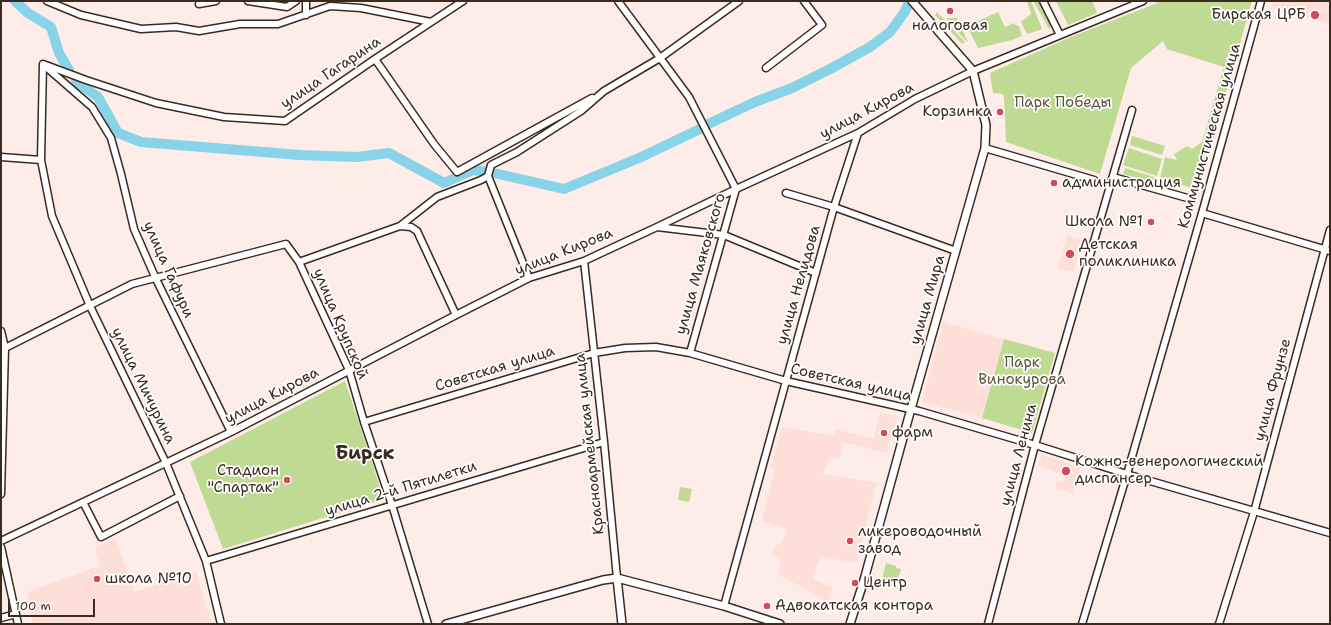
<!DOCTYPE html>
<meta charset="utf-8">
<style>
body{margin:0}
#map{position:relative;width:1331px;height:625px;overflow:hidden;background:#feece8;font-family:"Shantell Sans",sans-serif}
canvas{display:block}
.frame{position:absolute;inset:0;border:2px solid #3b2a1e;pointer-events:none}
.scale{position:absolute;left:8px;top:599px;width:87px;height:18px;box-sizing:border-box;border:2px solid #3b2a1e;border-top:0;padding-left:5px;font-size:12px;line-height:14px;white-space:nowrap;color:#3b2a1e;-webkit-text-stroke:3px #fff;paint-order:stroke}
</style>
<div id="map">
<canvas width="1331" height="625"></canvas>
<div class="frame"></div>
<div class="scale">100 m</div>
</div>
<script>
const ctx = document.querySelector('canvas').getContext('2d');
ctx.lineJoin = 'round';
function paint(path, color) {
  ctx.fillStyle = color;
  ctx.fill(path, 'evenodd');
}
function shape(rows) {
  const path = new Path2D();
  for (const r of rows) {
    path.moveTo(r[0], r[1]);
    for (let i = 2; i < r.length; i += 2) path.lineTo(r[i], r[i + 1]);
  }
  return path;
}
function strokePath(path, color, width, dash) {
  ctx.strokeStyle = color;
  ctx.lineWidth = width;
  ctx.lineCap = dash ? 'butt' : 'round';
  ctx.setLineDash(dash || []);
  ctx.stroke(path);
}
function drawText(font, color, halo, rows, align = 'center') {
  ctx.font = font + ' "Shantell Sans",sans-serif';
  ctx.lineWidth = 3.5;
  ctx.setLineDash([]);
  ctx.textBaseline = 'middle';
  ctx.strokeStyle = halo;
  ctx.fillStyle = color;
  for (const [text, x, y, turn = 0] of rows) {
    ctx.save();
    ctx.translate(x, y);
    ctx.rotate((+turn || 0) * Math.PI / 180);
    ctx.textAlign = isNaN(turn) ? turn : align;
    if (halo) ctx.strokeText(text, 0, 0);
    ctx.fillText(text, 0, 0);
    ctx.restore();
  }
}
const built = shape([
 [1273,1,1330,1,1330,24,1271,7],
 [1067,236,1081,240,1073,272,1058,268],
 [943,322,1004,339,982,418,922,402],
 [880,412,897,416,887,453,843,442,839,459,829,457,823,474,876,483,857,563,822,557,817,565,813,579,832,587,829,603,804,588,778,575,781,558,772,555,776,544,781,545,787,529,762,521,775,469,771,468,782,427,833,436,835,429,874,439],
 [1042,455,1081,467,1072,493,1055,488,1058,481,1063,482,1065,475,1038,466],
 [116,539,134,592,196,572,212,624,33,624,27,592,100,566,95,548]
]);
const green = shape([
 [1027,1,1031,1,1042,29,1027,34,1021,22,1031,14],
 [1036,1,1041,4,1051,26,1049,29,1034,2],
 [1056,1,1092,1,1097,13,1068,25],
 [1162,1,1252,1,1198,190,1160,178,1165,157,1177,160,1174,154,1187,146,1192,149,1202,142,1224,67,1167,49,1163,41,1131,68,1100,174,1006,142,1004,98,1003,94,993,93,990,73,1066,39],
 [937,12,965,42,962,44,935,15],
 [998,12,1005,27,1014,23,1015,25,1019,26,1022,36,1012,40,978,48,967,26],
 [946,18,957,18,968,42,966,41],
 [1132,136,1165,146,1162,155,1130,145],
 [1129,148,1162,159,1157,176,1123,165],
 [1125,168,1157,178,1155,183,1123,174],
 [1004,339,1055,353,1032,433,982,418],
 [345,381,384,499,223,549,190,462],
 [680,487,692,489,689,502,678,500],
 [876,541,879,541,860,612,857,611],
 [886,563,896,566,896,568,901,569,896,586,881,583]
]);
const river = shape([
 [15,1,28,13,51,27,59,53,69,70],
 [76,81,78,83,98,97,118,133,141,142,300,155,357,157,389,153,444,183,473,170,494,173,564,189,639,158,700,129],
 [708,124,755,102,792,88,830,69,870,47,890,32,904,13,910,1]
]);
const minor = shape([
 [47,1,81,15,141,29,176,27,199,31,240,24,278,24,330,6,361,8,431,22],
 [248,1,287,7,296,1],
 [306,1,306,15],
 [618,1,689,97,736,189,690,353],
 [1043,1,1060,35],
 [199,4,216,1],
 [375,59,434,144,457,172,592,98],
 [46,67,92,107,111,138,121,174,134,229,156,279,231,432],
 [766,68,822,25,804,1],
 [985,148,1094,180],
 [1,157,41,160],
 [488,176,529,278],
 [1113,177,1191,199],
 [786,193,834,207,956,251],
 [1202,213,1330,251],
 [400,226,411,227,417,231,456,315],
 [657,227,724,235,816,273],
 [584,261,604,442,617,578],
 [299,262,400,226,437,197,481,180,488,176,491,165,517,152,581,111,604,91,660,58,739,1],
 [1,331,5,348,1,494],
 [1,350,132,284,286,244,299,262,349,370,364,422,392,505,428,624],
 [364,422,594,353,625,348,656,347,690,353,786,381,919,411,1035,445,1133,476,1330,533],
 [83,502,101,537,180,496],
 [1,541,231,432,456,315,529,278,584,261,657,227,736,189,858,133,915,99,973,71,1143,1],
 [1,547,18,624],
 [206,561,604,442],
 [724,606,834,207,858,133],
 [1,618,16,614],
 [221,624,206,561,166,463,90,306,52,216,41,160,43,64,86,80,156,103,224,117,285,121,375,59,463,1],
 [988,624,1035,445,1132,110],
 [1082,624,1127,474,1202,213,1261,1],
 [1219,624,1254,512,1330,230]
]);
const major = shape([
 [617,578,622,624],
 [446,624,603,580,617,578,724,606,780,624],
 [850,624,864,580,909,416,985,148,986,125,973,71,912,1]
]);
const markers = [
 [950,11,4,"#d1495b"],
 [1315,15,5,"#d1495b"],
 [1000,112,4,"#d1495b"],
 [1054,183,4,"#d1495b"],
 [1151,222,4,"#d1495b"],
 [1070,254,5,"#d1495b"],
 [884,433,4,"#d1495b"],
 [1066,471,5,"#d1495b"],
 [287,480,4,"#d1495b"],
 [850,541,4,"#d1495b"],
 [97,579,4,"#d1495b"],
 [855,583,4,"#d1495b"],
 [767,606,4,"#d1495b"]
];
const poiNames = [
 ["Бирская ЦРБ",1306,15,"right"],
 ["налоговая",950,26,"center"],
 ["Корзинка",992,112,"right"],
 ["администрация",1062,183],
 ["Школа №1",1143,222,"right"],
 ["Детская",1079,245],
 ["поликлиника",1079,262],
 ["фарм",892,433],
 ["Кожно-венерологический",1075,462],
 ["диспансер",1075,479],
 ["Стадион",279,471,"right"],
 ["\"Спартак\"",279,488,"right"],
 ["ликероводочный",858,532],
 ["завод",858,549],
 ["школа №10",105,579],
 ["Центр",863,583],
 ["Адвокатская контора",775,606]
];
const streetNames = [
 ["улица Гагарина",331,73,-34],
 ["улица Кирова",867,111,-28],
 ["Коммунистическая улица",1210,136,-74],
 ["улица Кирова",564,252,-22],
 ["улица Маяковского",701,264,-74],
 ["улица Гафури",168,270,66],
 ["улица Нелидова",799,285,-74],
 ["улица Мира",928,300,-74],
 ["улица Крупской",340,324,67],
 ["Советская улица",495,369,-17],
 ["Советская улица",851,383,13],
 ["улица Мичурина",143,386,64],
 ["улица Фрунзе",1273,390,-75],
 ["улица Кирова",272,396,-28],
 ["Красноармейская улица",590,444,-96],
 ["улица Ленина",1019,455,-75],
 ["улица 2-й Пятилетки",401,489,-17]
];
const parkNames = [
 ["Парк Победы",1063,103],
 ["Парк",1022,363],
 ["Винокурова",1022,380]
];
const districtNames = [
 ["Бирск",365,454]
];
paint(built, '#fddfd8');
paint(green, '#bfdb93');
strokePath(river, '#87d3e7', 10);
strokePath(minor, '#3b2a1e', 9);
strokePath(major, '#3b2a1e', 10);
strokePath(minor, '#fff', 6);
strokePath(major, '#fff', 7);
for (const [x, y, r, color] of markers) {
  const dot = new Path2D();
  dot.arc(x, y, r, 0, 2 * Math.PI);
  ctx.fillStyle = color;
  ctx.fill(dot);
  strokePath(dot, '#fff', 1.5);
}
drawText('15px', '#3b2a1e', '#fff', poiNames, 'left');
drawText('15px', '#3b2a1e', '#fff', streetNames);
drawText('15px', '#5c563b', '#fff', parkNames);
drawText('bold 19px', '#3b2a1e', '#fff', districtNames);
</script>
